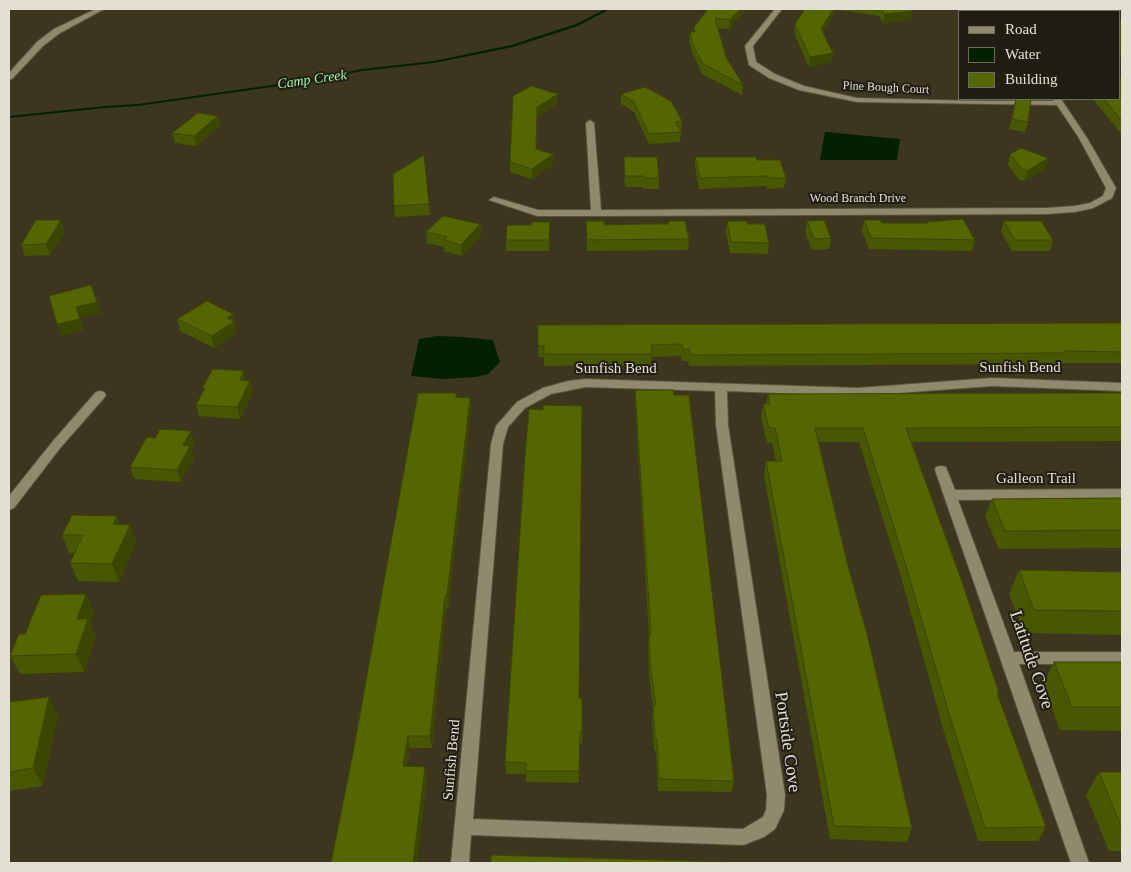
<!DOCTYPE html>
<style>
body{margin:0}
#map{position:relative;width:1131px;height:872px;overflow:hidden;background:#3c361f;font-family:Georgia,serif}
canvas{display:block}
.frame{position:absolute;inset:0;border:10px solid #e3e0d2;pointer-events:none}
.legend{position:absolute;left:958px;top:10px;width:162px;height:90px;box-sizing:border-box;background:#201e13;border:1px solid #6e6c5f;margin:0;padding:6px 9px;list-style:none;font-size:15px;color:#e3e0d2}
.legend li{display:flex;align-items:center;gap:10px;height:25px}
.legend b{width:25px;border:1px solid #6e6c5f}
</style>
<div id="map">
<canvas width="1131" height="872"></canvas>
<div class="frame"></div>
<ul class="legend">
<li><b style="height:6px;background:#8f896e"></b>Road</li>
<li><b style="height:14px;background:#022103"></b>Water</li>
<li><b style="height:14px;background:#546501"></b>Building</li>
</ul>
</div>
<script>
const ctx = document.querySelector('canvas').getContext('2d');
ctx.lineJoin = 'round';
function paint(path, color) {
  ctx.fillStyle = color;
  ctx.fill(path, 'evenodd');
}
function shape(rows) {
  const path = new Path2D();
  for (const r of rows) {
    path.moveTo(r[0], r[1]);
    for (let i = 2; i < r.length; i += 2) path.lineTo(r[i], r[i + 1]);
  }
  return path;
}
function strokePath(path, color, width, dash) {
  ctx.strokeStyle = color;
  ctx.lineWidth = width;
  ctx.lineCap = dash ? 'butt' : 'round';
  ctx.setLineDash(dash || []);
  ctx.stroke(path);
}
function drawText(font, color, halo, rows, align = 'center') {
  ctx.font = font + ' Georgia,serif';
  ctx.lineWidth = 4;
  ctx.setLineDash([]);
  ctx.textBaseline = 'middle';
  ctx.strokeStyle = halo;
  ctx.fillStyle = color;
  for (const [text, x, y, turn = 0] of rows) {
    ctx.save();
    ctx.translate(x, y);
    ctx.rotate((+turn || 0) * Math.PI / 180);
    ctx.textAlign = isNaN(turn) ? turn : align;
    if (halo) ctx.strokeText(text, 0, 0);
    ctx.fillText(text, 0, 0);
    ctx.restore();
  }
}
const water = shape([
 [825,132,900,139,897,160,820,160],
 [437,336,463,337,493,340,500,362,488,374,476,377,443,379,411,376,419,339]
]);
const stream = shape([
 [606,9,610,9,578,26,513,47,434,63,362,71,321,80,138,106,105,108,9,118,9,116,105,106,138,104,321,78,362,69,434,61,511,45,576,24,606,9]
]);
const street = shape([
 [96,9,104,9,60,33,43,46,12,79,9,79,9,73,37,42,54,29,96,9],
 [775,9,782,9,753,46,756,62,775,74,804,86,857,98,977,101,1054,101,1053,99,1061,99,1087,138,1116,188,1112,198,1093,208,1075,212,1046,214,596,216,537,216,489,200,494,197,538,210,591,210,586,123,590,120,594,123,601,210,1046,208,1075,206,1090,203,1103,196,1106,188,1079,138,1057,105,857,102,799,90,769,78,749,65,745,46,775,9],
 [1098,9,1105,9,1103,11,1096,11,1098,9],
 [992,378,1122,383,1122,391,992,386,858,396,727,391,728,425,785,795,784,810,775,829,764,837,743,845,471,835,469,863,451,863,491,444,496,426,517,402,543,388,568,381,586,379,858,388,992,378],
 [586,387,715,391,716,425,767,795,766,810,763,817,743,829,473,819,503,444,508,427,525,408,551,394,586,387],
 [100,391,104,392,106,395,104,398,61,447,14,508,9,510,9,496,53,441,96,392,100,391],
 [941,466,946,467,947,470,955,490,1122,489,1122,499,958,500,1014,652,1122,652,1122,664,1019,664,1089,863,1071,863,935,470,936,467,941,466]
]);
const wall = shape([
 [708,9,746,9,729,29,718,28,726,57,743,85,742,95,702,74,692,52,689,41,690,32,694,32,694,27],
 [834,9,832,17,823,32,833,53,831,62,809,67,794,33,795,24],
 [840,9,910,9,911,20,883,23,879,16,840,10],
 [1122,80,1122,135,1093,99,1120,99],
 [621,94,682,121,680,142,649,144,634,112,621,104],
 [513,96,558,103,537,117,536,149,553,154,553,164,532,179,510,172,510,162],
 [1016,99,1028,122,1025,132,1009,129],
 [218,116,220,126,196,146,175,143,172,133],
 [1010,154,1048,158,1045,169,1024,181,1018,179,1008,165],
 [424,155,430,215,395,217,394,206],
 [624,157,659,178,659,189,643,189,643,187,625,187,624,167],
 [695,157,757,160,786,178,784,188,767,189,767,186,699,189,695,167],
 [864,220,882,223,926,223,927,222,975,240,972,251,869,249,862,231],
 [586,221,604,225,668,224,668,221,689,239,688,250,587,251],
 [727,221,747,224,769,243,768,254,730,253,726,232],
 [807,221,831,238,829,249,812,250,805,232],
 [1004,221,1053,240,1050,251,1012,251,1001,232],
 [480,224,481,235,462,256,444,251,444,247,427,243,426,232],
 [65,231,50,255,25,256,21,245],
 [550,233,549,251,506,251,506,240],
 [233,314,236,326,235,326,236,333,214,348,180,331,177,319],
 [1122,323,1122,363,1061,363,1061,364,689,366,688,361,682,361,681,356,652,357,651,365,544,366,544,357,538,357,538,325],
 [247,380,250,381,253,392,240,419,199,416,196,405,203,391,202,388],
 [635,390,734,781,732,792,658,791,656,751,654,751,652,718,653,706,649,676,648,646,649,634,635,402],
 [1122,393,1122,441,911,442,999,693,998,696,1046,827,1038,841,978,841,944,732,901,577,859,442,818,442,912,828,907,842,830,839,764,475,766,461,776,461,772,443,767,443,761,418,763,404,766,404,768,394],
 [457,397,470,398,471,409,448,608,446,608,432,748,410,748,407,766,427,778,417,863,331,863],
 [195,443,191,448,194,457,181,482,134,479,130,467],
 [1122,498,1122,548,999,549,985,517,992,499],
 [117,516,120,525,130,525,136,543,119,582,78,581,70,563,75,553,69,553,62,535],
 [1019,570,1122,572,1122,635,1024,633,1009,594],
 [86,594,94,612,90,623,96,637,84,672,20,674,10,656,25,634],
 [1054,662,1122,662,1122,731,1060,730,1043,685],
 [579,698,582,731,582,743,580,743,579,783,526,782,526,774,506,774,505,762],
 [9,702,58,715,43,786,9,791],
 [1099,772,1122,772,1122,851,1109,851,1086,795]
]);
const shadedWall = shape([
 [740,9,746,9,729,29,730,20],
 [834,9,832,17,820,38,821,29],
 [1049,9,1060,9,1056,11,1046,11],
 [913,11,911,20,883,23,884,14],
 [833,53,831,62,809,67,810,57],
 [1122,54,1122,60,1120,62,1120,56],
 [558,94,558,103,537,117,536,159,537,107],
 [218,116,220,126,196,146,194,136],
 [553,154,553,164,532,179,532,169],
 [1048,158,1045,169,1024,181,1027,171],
 [61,220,65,231,50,255,46,244],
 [550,222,550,233,549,251,549,240],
 [480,224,481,235,462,256,461,245],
 [97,302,101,313,80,318,84,330,61,336,57,324,76,307],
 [233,314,236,326,235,326,236,333,214,348,211,336,227,318],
 [9,329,11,335,9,337],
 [244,371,247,383,240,380],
 [250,381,253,392,240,419,237,407],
 [470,398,471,409,448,608,447,596],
 [191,431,195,443,191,448,194,457,181,482,177,470,183,445],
 [117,516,124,534,113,524],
 [130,525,136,543,119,582,112,564],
 [86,594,94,612,90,623,96,637,84,672,76,654,77,619],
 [445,596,446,608,432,748,430,736],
 [49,697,58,715,43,786,33,768],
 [408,736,410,748,405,778,403,766],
 [425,767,427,778,417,863,413,863]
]);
const building = shape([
 [708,9,740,9,730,20,715,18,726,57,743,85,703,64,692,43,690,32,695,32,694,27,708,9],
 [805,9,833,9,821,29,833,53,810,57,795,24,805,9],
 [882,9,910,9,913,11,884,14,882,9],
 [1005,9,1049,9,1046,11,1001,11,1005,9],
 [1122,19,1122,54,1120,56,1120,21,1122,19],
 [1120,77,1122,80,1122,121,1104,99,1120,99,1120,77],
 [531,86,558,94,537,107,536,149,553,154,532,169,510,162,513,96,531,86],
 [645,87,671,101,682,121,676,122,681,132,649,134,634,102,621,94,645,87],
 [1016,99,1031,99,1028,122,1012,119,1016,99],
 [198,113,218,116,194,136,172,133,198,113],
 [1021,148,1048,158,1027,171,1021,168,1010,154,1021,148],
 [424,155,429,204,394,206,393,174,424,155],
 [624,157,657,157,659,178,644,178,644,176,625,176,624,157],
 [695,157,756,157,757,160,780,160,786,178,769,178,768,176,700,178,695,157],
 [443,216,480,224,461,245,444,240,447,237,426,232,443,216],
 [963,219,975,240,871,238,864,220,880,220,882,223,928,223,927,222,963,219],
 [36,220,61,220,46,244,21,245,36,220],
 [824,220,831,238,814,239,807,221,824,220],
 [586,221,604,221,604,225,643,224,669,224,668,221,685,221,689,239,587,240,586,221],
 [727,221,747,221,747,224,765,224,769,243,731,242,727,221],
 [1004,221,1041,221,1053,240,1015,240,1004,221],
 [532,222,550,222,549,240,506,240,507,225,532,225,532,222],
 [91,285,97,302,76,307,80,319,57,324,49,296,91,285],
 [207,301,233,314,227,318,234,322,211,336,177,319,207,301],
 [1122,323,1122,352,1064,351,1065,353,690,355,689,349,683,349,682,344,651,345,652,354,544,354,544,346,538,346,538,325,1122,323],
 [213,369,244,371,240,380,250,381,237,407,196,405,205,388,202,388,213,369],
 [635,390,673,390,674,395,689,395,734,781,659,779,657,739,655,739,653,706,656,706,650,664,649,634,651,634,635,390],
 [418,393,456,393,456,397,470,398,447,596,445,596,430,736,408,736,403,766,425,767,413,863,331,863,353,753,418,393],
 [1122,393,1122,427,906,428,962,582,999,693,997,693,1046,827,985,828,950,717,905,563,863,428,815,428,847,562,868,638,912,828,834,826,766,461,782,461,775,428,769,428,763,404,770,404,768,394,1122,393],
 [543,405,582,406,579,698,582,698,582,731,580,731,579,771,526,771,526,763,505,762,525,455,529,409,543,410,543,405],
 [160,429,191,431,183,445,190,446,177,470,130,467,147,437,155,438,160,429],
 [1122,498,1122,530,1005,531,992,499,1122,498],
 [72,515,117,516,113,524,130,525,112,564,70,563,83,535,62,535,72,515],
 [1019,570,1122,572,1122,611,1034,610,1019,570],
 [86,594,77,619,88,619,76,654,10,656,19,634,25,634,41,595,86,594],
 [1054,662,1122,662,1122,707,1072,707,1054,662],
 [49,697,33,768,9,772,9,702,49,697],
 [1099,772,1122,772,1122,828,1099,772],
 [491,855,756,863,491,863,491,855]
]);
const farStreetnames = [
 ["Pine Bough Court",886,88,3],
 ["Wood Branch Drive",858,199]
];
const farWaternames = [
 ["Camp Creek",312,80,-8]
];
const streetNames = [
 ["Sunfish Bend",1020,368],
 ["Sunfish Bend",616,369],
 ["Galleon Trail",1036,479],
 ["Sunfish Bend",452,760,-85]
];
const nearStreetnames = [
 ["Latitude Cove",1031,660,71],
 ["Portside Cove",787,742,82]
];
paint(water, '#022103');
paint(stream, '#022103');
strokePath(street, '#59543f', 2);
paint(street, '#8f896e');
paint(wall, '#485701');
paint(shadedWall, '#3b4701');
paint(building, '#546501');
strokePath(building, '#3b4701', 1);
drawText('12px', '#e3e0d2', '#201e13', farStreetnames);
drawText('italic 14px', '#a2f6a0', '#201e13', farWaternames);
drawText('15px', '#e3e0d2', '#201e13', streetNames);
drawText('18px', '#e3e0d2', '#201e13', nearStreetnames);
</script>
